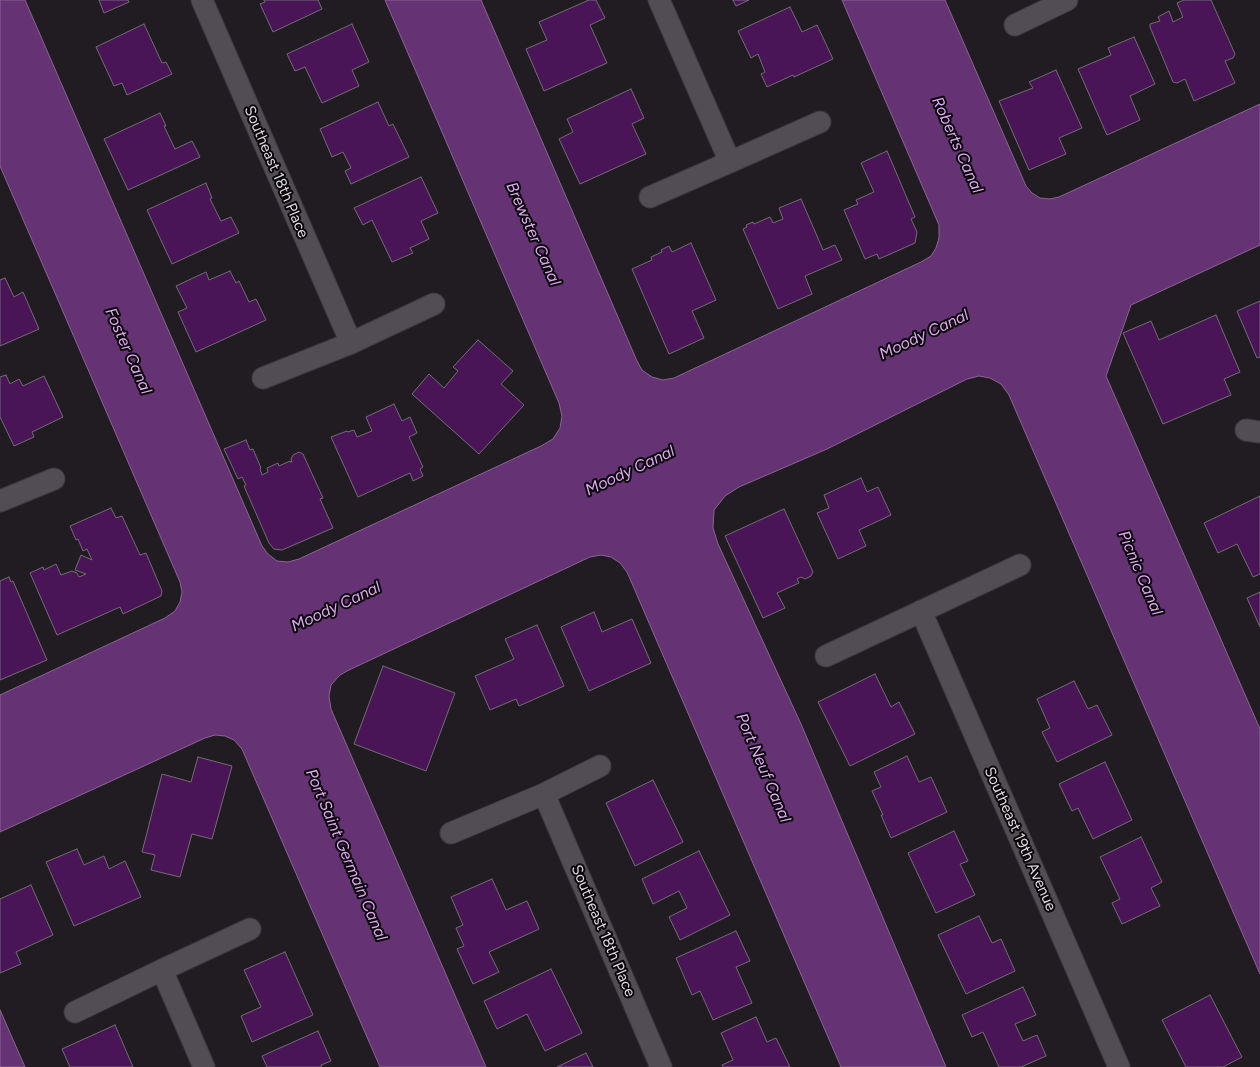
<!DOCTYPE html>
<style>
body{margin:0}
canvas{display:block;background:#211c22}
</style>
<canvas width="1260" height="1067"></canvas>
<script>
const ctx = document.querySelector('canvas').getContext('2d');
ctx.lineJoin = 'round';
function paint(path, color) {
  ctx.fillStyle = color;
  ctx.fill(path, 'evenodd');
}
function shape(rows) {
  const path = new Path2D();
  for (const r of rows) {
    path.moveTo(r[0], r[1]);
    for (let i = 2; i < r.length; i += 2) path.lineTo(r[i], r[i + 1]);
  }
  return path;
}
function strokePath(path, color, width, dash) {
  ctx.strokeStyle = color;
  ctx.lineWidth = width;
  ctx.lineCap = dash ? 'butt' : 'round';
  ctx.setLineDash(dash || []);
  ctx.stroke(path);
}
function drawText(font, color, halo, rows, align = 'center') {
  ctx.font = font + ' Figtree,sans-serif';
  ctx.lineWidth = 4;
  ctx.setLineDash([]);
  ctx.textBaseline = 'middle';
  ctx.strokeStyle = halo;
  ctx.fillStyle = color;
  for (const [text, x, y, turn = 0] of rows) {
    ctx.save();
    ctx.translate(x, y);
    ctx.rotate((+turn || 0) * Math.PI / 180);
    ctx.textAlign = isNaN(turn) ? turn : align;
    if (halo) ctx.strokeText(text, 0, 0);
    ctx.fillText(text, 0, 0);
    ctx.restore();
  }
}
const water = shape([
 [0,0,25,0,262,546,268,554,277,561,288,562,299,559,541,446,553,439,560,428,562,416,559,403,385,0,481,0,637,361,642,370,652,377,663,380,674,378,921,262,931,256,936,248,939,238,939,225,842,0,945,0,1026,186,1032,193,1040,198,1050,199,1059,197,1260,104,1260,245,1131,305,1106,376,1260,729,1260,974,1009,395,1001,384,990,378,979,376,967,379,827,449,739,487,725,496,714,510,713,528,718,544,801,724,946,1067,841,1067,627,572,620,563,611,557,601,555,590,557,349,670,340,675,331,685,329,696,331,709,486,1067,380,1067,242,749,234,740,225,736,215,735,205,738,0,832,0,695,165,618,175,611,180,602,182,592,180,582,0,166,0,0],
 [0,1010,25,1067,0,1067,0,1010]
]);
const building = shape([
 [99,0,128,0,129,2,104,13,99,0],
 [264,0,318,0,322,9,273,32,260,4,265,2,264,0],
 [589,0,596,0,605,18,590,25,607,63,544,91,526,49,547,40,539,22,589,0],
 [733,0,749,0,736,6,733,0],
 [1184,0,1211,0,1235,54,1233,58,1225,61,1235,83,1194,101,1185,79,1177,83,1173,82,1150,27,1150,24,1160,21,1158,17,1169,11,1173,22,1183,17,1177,3,1184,0],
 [790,7,802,32,817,25,833,59,794,77,793,75,767,87,761,74,765,72,758,54,751,58,738,31,790,7],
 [144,24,162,63,166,62,172,74,127,95,122,83,114,86,96,47,144,24],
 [352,24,369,62,352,70,359,86,322,103,305,67,295,71,287,54,352,24],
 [1134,37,1155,84,1130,96,1140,120,1107,135,1078,69,1111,55,1108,48,1134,37],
 [1056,70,1082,128,1059,138,1066,154,1029,170,999,101,1033,88,1029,82,1056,70],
 [631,89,644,118,632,124,646,154,580,184,559,139,573,132,567,119,631,89],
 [378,102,389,126,393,124,409,157,351,184,345,171,351,168,343,152,332,157,320,129,378,102],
 [160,113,166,126,164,126,175,149,192,141,200,157,128,190,104,139,160,113],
 [887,151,915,217,911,219,917,232,915,243,879,259,877,254,865,259,844,210,858,204,856,200,874,192,861,163,887,151],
 [421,177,438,213,421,221,429,239,410,248,413,253,392,262,372,220,363,225,354,208,421,177],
 [206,183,212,198,210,199,221,221,231,217,239,233,172,264,147,210,206,183],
 [801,199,823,250,835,245,842,260,805,276,812,294,778,309,743,229,747,227,746,225,753,222,754,224,770,217,773,223,783,219,779,208,801,199],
 [691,243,716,300,692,311,704,338,669,354,632,269,652,260,651,257,662,252,661,250,669,246,672,252,691,243],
 [230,271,236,283,239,281,249,302,256,299,266,320,196,352,178,312,187,308,176,286,206,272,209,280,230,271],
 [5,278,14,297,23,292,39,329,0,346,0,280,5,278],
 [1260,301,1260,357,1257,358,1237,311,1260,301],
 [1216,315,1240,372,1224,379,1231,395,1163,424,1123,333,1151,321,1159,340,1216,315],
 [478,340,513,371,501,384,524,405,479,454,412,394,429,374,444,388,458,371,453,367,478,340],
 [6,375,10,384,19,379,23,386,44,376,63,417,32,432,34,437,14,446,0,417,0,377,6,375],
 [394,404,402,421,410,417,417,433,409,437,423,467,420,469,423,476,413,481,410,473,358,497,331,437,347,431,348,432,354,430,357,437,372,431,366,417,394,404],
 [246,440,250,450,253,449,261,468,260,469,262,475,268,472,267,468,278,463,279,466,290,461,290,462,292,462,291,459,293,455,299,452,303,454,323,498,320,499,333,528,282,550,274,549,269,543,244,486,246,485,242,477,238,479,224,449,246,440],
 [861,478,867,492,878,487,891,515,859,530,866,546,838,559,817,513,829,508,824,495,861,478],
 [1260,496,1260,574,1253,577,1237,544,1218,553,1204,523,1260,496],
 [111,508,116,518,122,516,140,555,146,553,162,591,161,596,123,614,120,607,57,635,30,573,43,567,44,570,56,564,61,575,72,571,77,573,79,577,86,574,75,570,81,555,92,560,87,549,83,551,78,539,76,540,70,526,111,508],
 [784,509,813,572,811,576,805,579,801,577,797,579,799,583,777,593,785,608,763,618,725,536,784,509],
 [9,577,11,582,13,581,47,660,0,680,0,581,9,577],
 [1260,592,1260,627,1247,598,1260,592],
 [594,612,602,632,632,619,651,663,589,691,561,627,594,612],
 [537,625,564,686,519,706,516,699,490,710,475,676,514,659,505,639,537,625],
 [383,666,455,693,426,771,354,744,383,666],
 [875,674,891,707,899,702,915,734,850,766,818,702,875,674],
 [1074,681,1088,709,1097,705,1112,735,1057,762,1042,732,1050,728,1037,699,1074,681],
 [907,756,919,782,931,777,947,812,891,838,881,815,883,815,872,791,881,787,874,772,907,756],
 [198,757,232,766,212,839,192,834,180,877,151,870,155,855,142,852,162,774,191,782,198,757],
 [1105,762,1132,820,1093,839,1078,808,1072,811,1059,784,1105,762],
 [653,780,683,842,635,866,606,803,653,780],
 [954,831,968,861,960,864,975,895,936,913,908,853,954,831],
 [1141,837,1162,882,1151,888,1160,906,1122,924,1112,903,1120,899,1100,857,1141,837],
 [77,849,84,865,104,856,109,869,125,861,141,897,74,926,46,862,77,849],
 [699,851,730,915,680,940,669,917,687,908,679,891,653,904,642,879,699,851],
 [492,879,506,910,527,901,539,929,489,952,499,972,473,984,457,949,464,946,456,928,463,925,451,897,492,879],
 [31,885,53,935,16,952,21,964,0,973,0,899,31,885],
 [979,916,992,943,1001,939,1015,971,966,994,938,935,979,916],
 [736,931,750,961,736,967,752,1003,713,1020,700,991,692,995,676,958,736,931],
 [285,952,313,1015,252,1042,241,1016,261,1007,244,970,285,952],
 [551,969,582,1033,545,1051,527,1014,497,1029,484,1001,551,969],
 [1023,987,1036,1015,1015,1024,1023,1041,1037,1035,1046,1056,1021,1067,999,1067,983,1032,972,1037,962,1015,1023,987],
 [1210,995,1242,1057,1223,1067,1186,1067,1162,1020,1210,995],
 [756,1017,767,1042,776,1038,790,1067,723,1067,722,1065,733,1060,721,1033,756,1017],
 [115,1025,133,1067,70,1067,62,1049,115,1025],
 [318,1031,331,1061,321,1065,322,1067,267,1067,262,1056,318,1031],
 [586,1053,593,1067,557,1067,586,1053]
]);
const street = shape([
 [202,0,351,343,263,378],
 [659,0,730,162,820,122],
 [1015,25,1067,0],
 [650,197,730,162],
 [351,343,434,304],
 [1246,430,1260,432],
 [0,501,54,479],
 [921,611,1119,1067],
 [826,656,1020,565],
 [544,794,600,766],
 [451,833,544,794,661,1067],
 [162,970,250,929],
 [75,1012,162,970,204,1067]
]);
const streetNames = [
 ["Southeast 18th Place",276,172,67],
 ["Southeast 19th Avenue",1020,839,66],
 ["Southeast 18th Place",603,931,67]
];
const waterNames = [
 ["Roberts Canal",957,145,66],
 ["Brewster Canal",533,234,66],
 ["Moody Canal",924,335,-25],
 ["Foster Canal",128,351,66],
 ["Moody Canal",630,471,-25],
 ["Picnic Canal",1140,573,67],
 ["Moody Canal",336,607,-25],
 ["Port Neuf Canal",763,768,67],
 ["Port Saint Germain Canal",346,855,67]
];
paint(water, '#653274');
strokePath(water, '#8a6594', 1);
paint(building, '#491557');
strokePath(building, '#726c74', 1);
strokePath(street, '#3d393e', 23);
strokePath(street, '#524d54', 21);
drawText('15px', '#dfdbe0', '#09070a', streetNames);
drawText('italic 16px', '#e1a8f3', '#09070a', waterNames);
</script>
